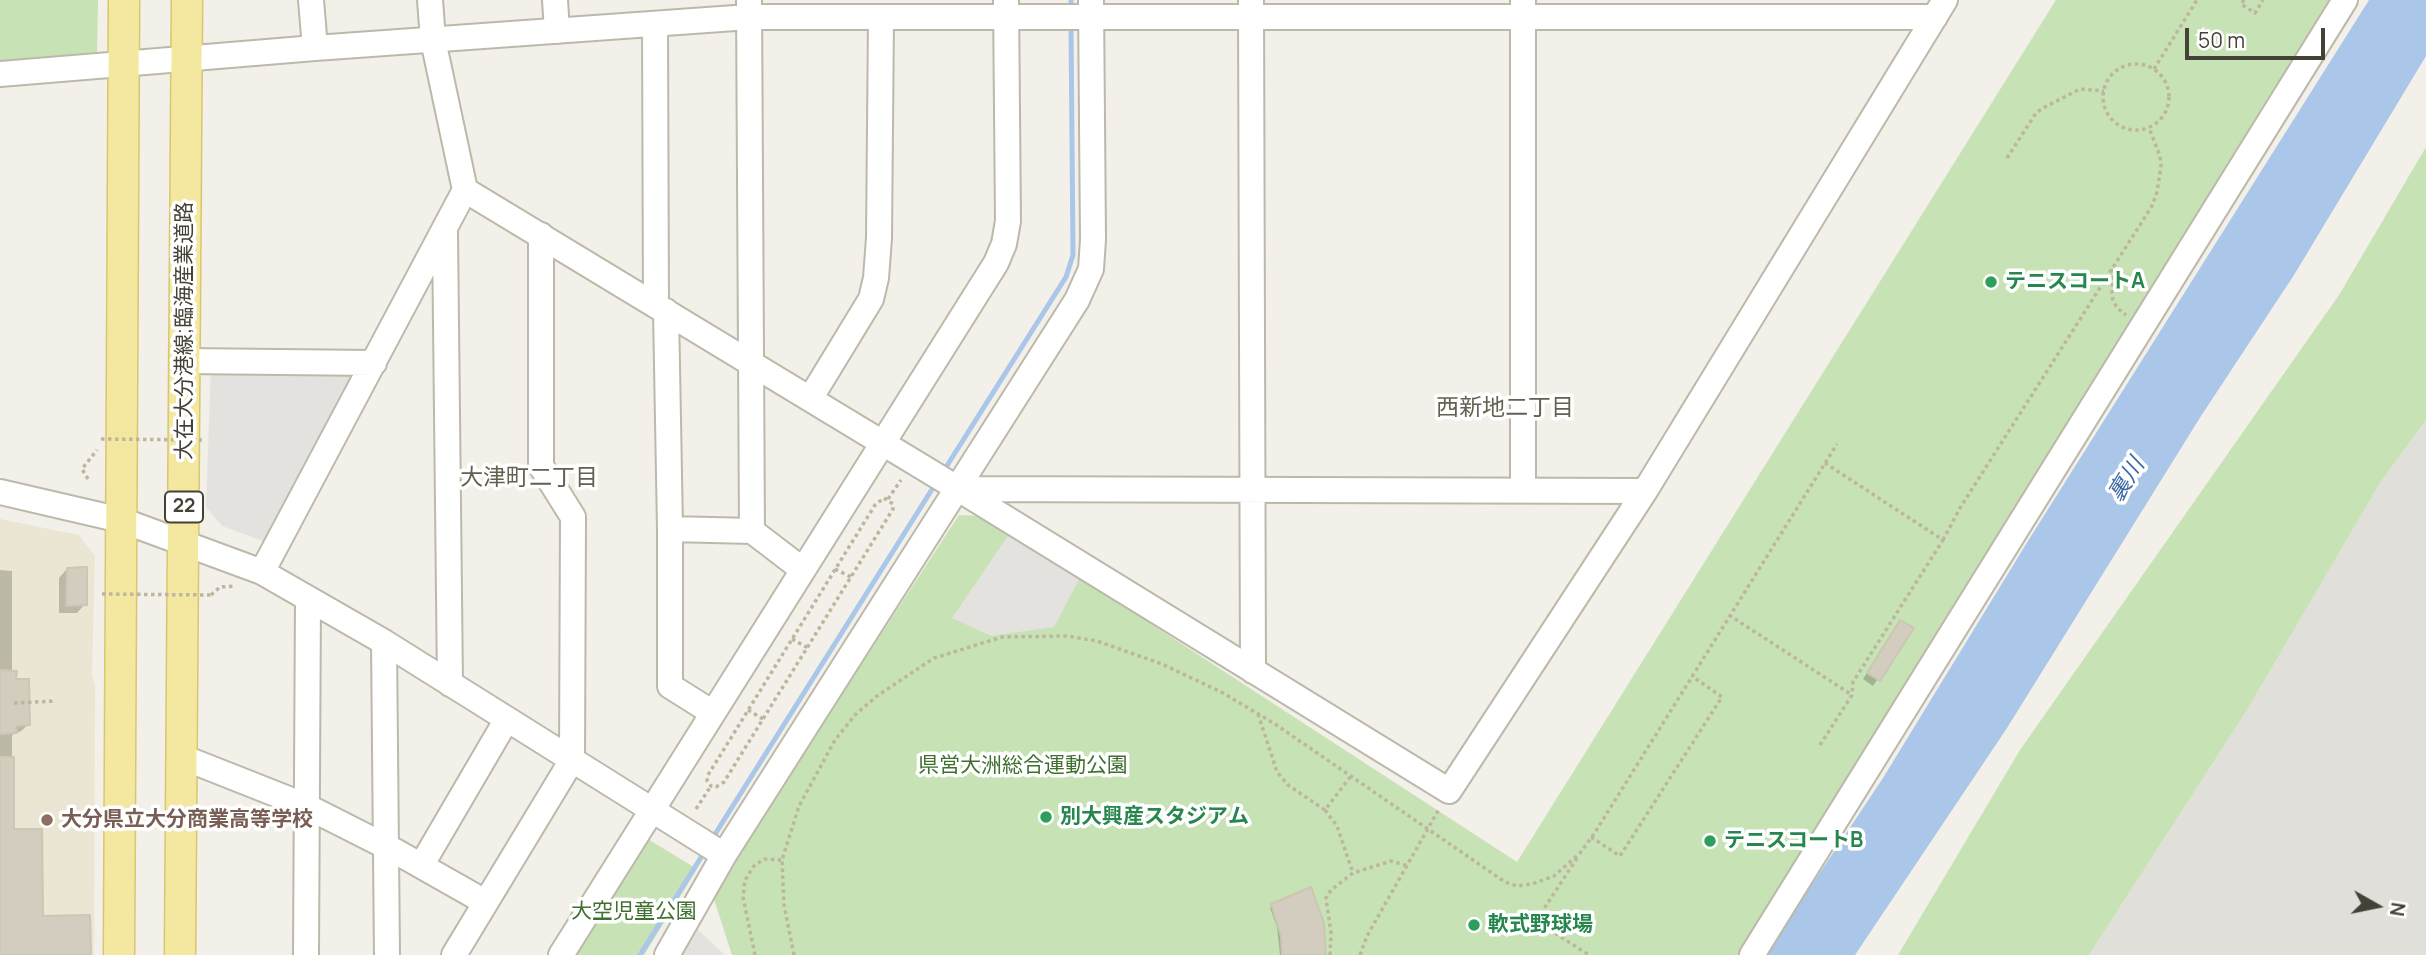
<!DOCTYPE html>
<meta charset="utf-8">
<style>
body{margin:0}
#map{position:relative;width:2426px;height:955px;overflow:hidden;background:#f2f0e8;font-family:Manrope,sans-serif}
canvas{display:block}
.north{position:absolute;left:2342px;top:871px;width:70px;height:70px;-webkit-text-stroke:5px #fff;paint-order:stroke;rotate:99deg;font-size:19px;font-weight:700;line-height:28px;text-align:center;color:#444137}
.north::after{content:'';display:block;margin:auto;width:24px;height:32px;background:#444137;clip-path:polygon(50% 0,100% 100%,50% 72%,0 100%)}
.scale{position:absolute;left:2185px;top:28px;width:140px;height:32px;box-sizing:border-box;border:4px solid #444137;border-top:0;padding-left:9px;font-size:21px;line-height:24px;white-space:nowrap;color:#444137;-webkit-text-stroke:5px #fff;paint-order:stroke}
</style>
<div id="map">
<canvas width="2426" height="955"></canvas>
<div class="north">N</div>
<div class="scale">50 m</div>
</div>
<script>
const ctx = document.querySelector('canvas').getContext('2d');
ctx.lineJoin = 'round';
function paint(path, color) {
  ctx.fillStyle = color;
  ctx.fill(path, 'evenodd');
}
function shape(rows) {
  const path = new Path2D();
  for (const r of rows) {
    if (r.length === 3) {
      path.moveTo(r[0] + r[2], r[1]);
      path.arc(r[0], r[1], r[2], 0, 2 * Math.PI);
      continue;
    }
    path.moveTo(r[0], r[1]);
    for (let i = 2; i < r.length; i += 2) path.lineTo(r[i], r[i + 1]);
  }
  return path;
}
function strokePath(path, color, width, dash) {
  ctx.strokeStyle = color;
  ctx.lineWidth = width;
  ctx.lineCap = dash ? 'butt' : 'round';
  ctx.setLineDash(dash || []);
  ctx.stroke(path);
}
function drawText(font, color, halo, rows, align = 'center') {
  ctx.font = font + ' Manrope,"Noto Sans JP",sans-serif';
  ctx.lineWidth = 7;
  ctx.setLineDash([]);
  ctx.textBaseline = 'middle';
  ctx.strokeStyle = halo;
  ctx.fillStyle = color;
  for (const [text, x, y, turn = 0] of rows) {
    ctx.save();
    ctx.translate(x, y);
    ctx.rotate((+turn || 0) * Math.PI / 180);
    ctx.textAlign = isNaN(turn) ? turn : align;
    if (halo) ctx.strokeText(text, 0, 0);
    ctx.fillText(text, 0, 0);
    ctx.restore();
  }
}
const industrial = shape([
 [2426,420,2426,955,2089,955,2247,710,2380,483]
]);
const education = shape([
 [0,519,79,535,95,556,92,674,95,685,94,955,0,955]
]);
const green = shape([
 [0,0,98,0,97,54,0,61],
 [2056,0,2343,0,1748,955,732,955,712,893,959,515,985,516,1517,862],
 [2426,147,2426,420,2380,483,2247,710,2089,955,1898,955,2020,750,2339,295],
 [646,838,697,869,644,955,571,955]
]);
const parking = shape([
 [211,365,360,366,266,542,222,526,206,507],
 [1014,527,1082,574,1054,627,991,636,952,618],
 [695,927,725,955,677,955]
]);
const water = shape([
 [2369,0,2426,0,2426,56,2294,275,2201,416,2007,728,1855,955,1765,955,1883,778,2028,541]
]);
const shadow = shape([
 [67,569,85,604,77,613,59,613,59,578],
 [0,570,12,571,12,672,28,725,20,732,15,732,12,736,12,831,41,918,88,955,0,955],
 [1900,622,1911,629,1873,686,1863,679],
 [1272,906,1323,955,1280,955,1277,927,1270,908]
]);
const stream = shape([
 [1071,0,1071,12],
 [943,472,1066,277,1073,255,1071,25],
 [712,839,936,483],
 [640,955,705,851]
]);
const building = shape([
 [87,567,87,605,66,606,67,568,87,567],
 [1900,620,1914,628,1880,681,1867,673,1900,620],
 [0,670,17,671,16,679,29,679,30,725,16,726,17,733,0,734,0,670],
 [0,757,14,757,14,829,42,829,43,916,90,915,91,955,0,955,0,757],
 [1311,887,1324,923,1326,955,1282,955,1281,936,1271,904,1311,887]
]);
const path = shape([
 [2244,0,2241,4,2255,13,2263,0],
 [2136,97,33],
 [2154,69,2197,0],
 [2007,158,2036,113,2043,108,2080,89,2104,91],
 [2113,269,2112,293,2113,300,2117,308,2126,315],
 [88,479,82,469,97,450],
 [884,498,893,504,893,509,724,782,716,787,711,786,707,781,708,775,875,505,884,498],
 [888,499,901,480],
 [1943,540,1960,508,2152,206,2157,192,2161,166,2160,156,2149,128],
 [835,569,851,577],
 [211,595,220,587,235,586],
 [1729,615,1852,695],
 [792,639,808,648],
 [14,703,56,701],
 [748,710,763,719],
 [1258,714,1277,772,1288,785,1325,810,1351,776],
 [1820,745,1852,695,1853,682,1943,540,1825,463],
 [696,809,711,786],
 [1325,810,1337,826,1353,873],
 [1591,837,1620,856,1722,697,1692,676],
 [1577,858,1536,921,1589,955],
 [755,955,743,897,745,880,754,866,764,859,782,860],
 [794,955,784,905,782,860,799,806,835,740,855,715,877,696,934,658,1002,637,1067,636,1097,641,1162,664,1223,693,1275,724,1505,882,1517,886,1532,884,1554,876,1580,853,1594,834,1837,444],
 [1330,955,1331,933,1326,898,1331,890,1353,873,1391,861,1408,866],
 [1360,955,1367,936,1439,809]
]);
const minor = shape([
 [311,0,315,48],
 [555,0,557,31],
 [749,0,752,531],
 [1523,0,1523,490],
 [1251,1,1253,671],
 [655,24,656,305],
 [0,74,315,48,749,17,1935,17],
 [465,190,947,482,1449,791,1645,491,1945,0],
 [445,233,450,684],
 [666,311,670,529,752,531,803,570],
 [185,361,374,363],
 [810,399,871,299,876,278,879,238,881,18],
 [959,489,1645,491],
 [0,492,121,520,262,572,384,642,724,855],
 [670,529,670,686,713,713],
 [262,572,465,190,433,40,430,0],
 [384,642,387,955],
 [182,757,306,806,395,851,485,902],
 [421,866,507,719],
 [306,955,308,600],
 [454,955,572,760,573,517,541,466,541,235],
 [561,955,996,263,1004,244,1008,221,1006,0],
 [667,955,724,855,1077,300,1091,269,1093,240,1091,1],
 [1752,955,2345,0]
]);
const major = shape([
 [119,955,124,0],
 [180,955,187,0]
]);
const pathBridge = shape([
 [101,439,202,440],
 [102,594,211,595]
]);
const markers = [
 [1991,282,7,"#2e9e5b"],
 [1046,817,7,"#2e9e5b"],
 [47,820,7,"#8d6e63"],
 [1710,841,7,"#2e9e5b"],
 [1474,925,7,"#2e9e5b"]
];
const shields = [
 [184,507,38]
];
const shieldNames = [
 ["22",184,507]
];
const leisureNames = [
 ["テニスコートA",2005,282],
 ["別大興産スタジアム",1060,817],
 ["テニスコートB",1724,841],
 ["軟式野球場",1488,925]
];
const streetNames = [
 ["大在大分港線;臨海産業道路",185,331,-90]
];
const parkNames = [
 ["県営大洲総合運動公園",1023,766],
 ["大空児童公園",634,912]
];
const educationNames = [
 ["大分県立大分商業高等学校",61,820]
];
const neighbourhoodNames = [
 ["西新地二丁目",1505,409],
 ["大津町二丁目",529,479]
];
const waterNames = [
 ["裏川",2127,480,-58]
];
paint(industrial, '#e1dfd9');
paint(education, '#eae6d3');
paint(green, '#c7e2b5');
paint(parking, '#e4e2df');
paint(water, '#aac6e9');
paint(shadow, '#0003');
strokePath(stream, '#aac6e9', 5);
paint(building, '#d2cdbe');
strokePath(building, '#ccc6b2', 2);
strokePath(minor, '#bcb9ab', 28);
strokePath(major, '#d7c771', 33);
strokePath(path, '#bdb69e', 3.5, [3.5, 3.5]);
strokePath(minor, '#fff', 24);
strokePath(major, '#f4e79f', 30);
strokePath(pathBridge, '#bdb69e', 3.5, [3.5, 3.5]);
for (const [x, y, r, color] of markers) {
  const dot = new Path2D();
  dot.arc(x, y, r, 0, 2 * Math.PI);
  ctx.fillStyle = color;
  ctx.fill(dot);
  strokePath(dot, '#fff', 2.5);
}
for (const [x, y, w] of shields) {
  const box = new Path2D();
  box.roundRect(x - w / 2, y - 15.5, w, 31, 5);
  ctx.fillStyle = '#fff';
  ctx.fill(box);
  strokePath(box, '#444137', 2);
}
drawText('bold 19px', '#444137', null, shieldNames);
drawText('bold 21px', '#27864d', '#fff', leisureNames, 'left');
drawText('21px', '#444137', '#fff', streetNames);
drawText('21px', '#407030', '#fff', parkNames);
drawText('bold 21px', '#785e54', '#fff', educationNames, 'left');
drawText('23px', '#666050', '#fff', neighbourhoodNames);
drawText('italic 23px', '#3c6aa5', '#fff', waterNames);
</script>
